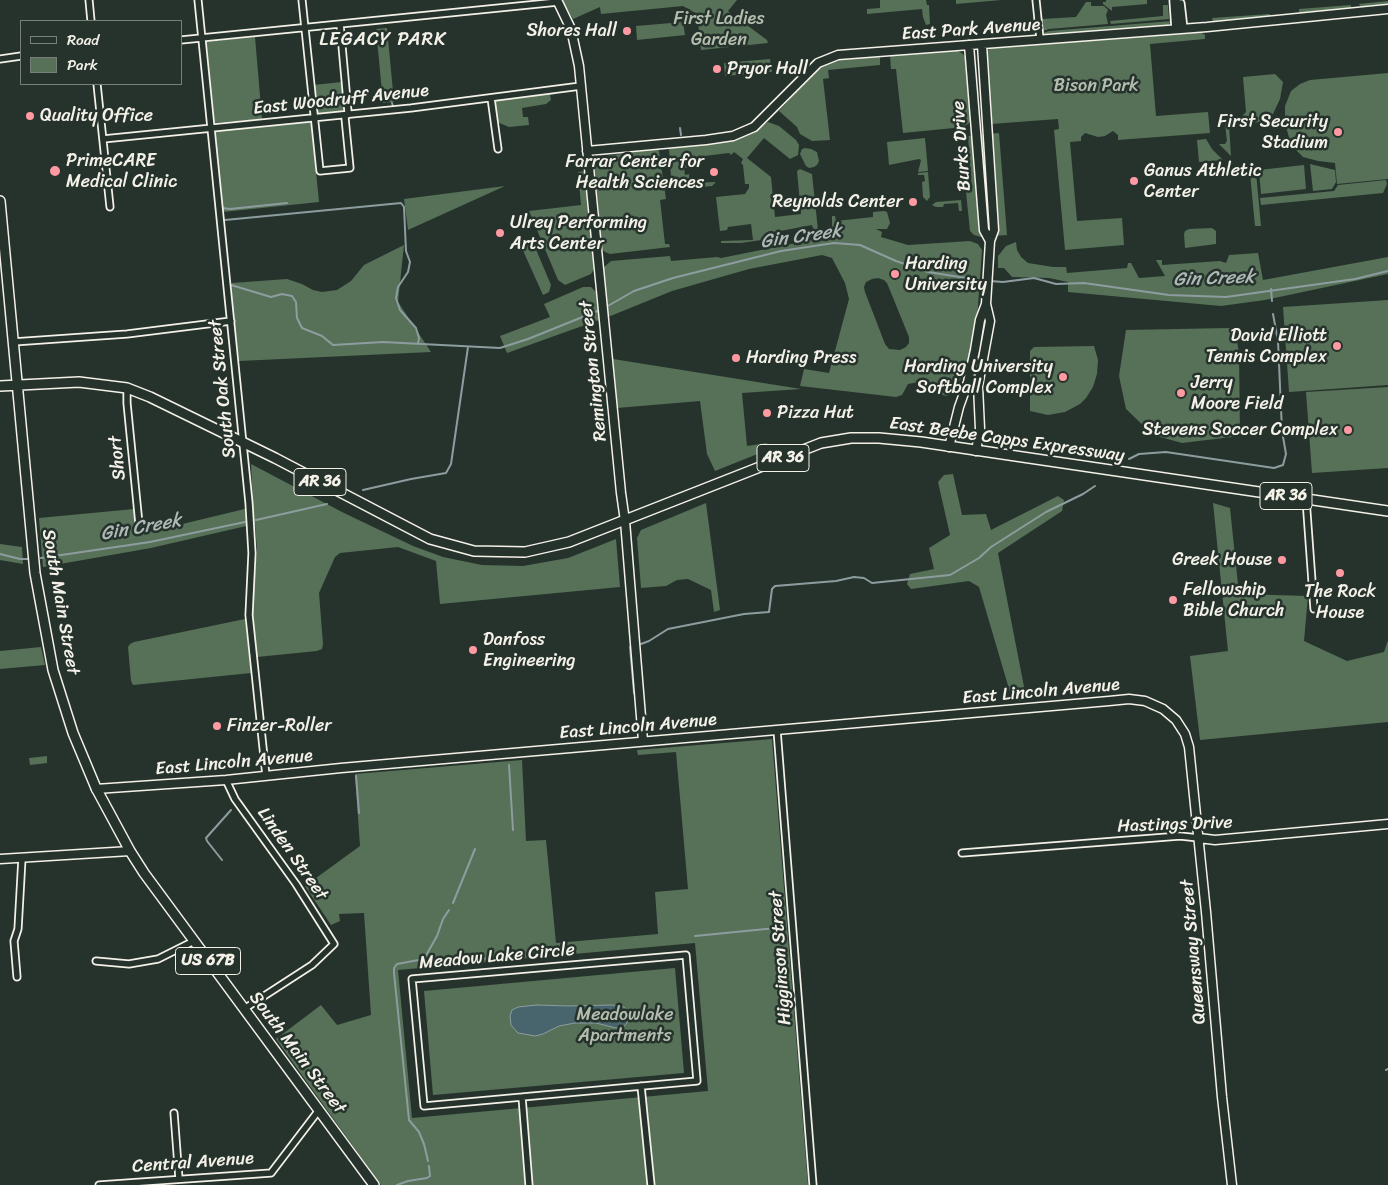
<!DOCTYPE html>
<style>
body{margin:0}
#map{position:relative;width:1388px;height:1185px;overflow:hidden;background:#26332d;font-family:Sriracha,sans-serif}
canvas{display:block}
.legend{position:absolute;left:20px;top:20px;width:162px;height:65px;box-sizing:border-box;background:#26332d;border:1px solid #787f78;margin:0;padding:6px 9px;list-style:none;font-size:15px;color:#f4f1e8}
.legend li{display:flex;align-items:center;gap:10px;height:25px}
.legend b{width:25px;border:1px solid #787f78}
</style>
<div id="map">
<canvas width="1388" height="1185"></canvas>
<ul class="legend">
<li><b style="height:6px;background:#26332d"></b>Road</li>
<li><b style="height:14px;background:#567157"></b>Park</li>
</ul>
</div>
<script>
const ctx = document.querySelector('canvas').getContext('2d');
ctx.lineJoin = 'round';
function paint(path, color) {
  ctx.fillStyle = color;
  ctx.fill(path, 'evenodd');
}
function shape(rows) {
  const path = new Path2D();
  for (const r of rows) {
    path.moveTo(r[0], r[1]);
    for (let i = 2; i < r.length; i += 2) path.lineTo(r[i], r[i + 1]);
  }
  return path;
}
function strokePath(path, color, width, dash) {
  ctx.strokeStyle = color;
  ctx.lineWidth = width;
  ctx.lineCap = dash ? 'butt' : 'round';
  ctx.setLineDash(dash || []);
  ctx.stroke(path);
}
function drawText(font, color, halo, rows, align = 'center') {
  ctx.font = font + ' Sriracha,sans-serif';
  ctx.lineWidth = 5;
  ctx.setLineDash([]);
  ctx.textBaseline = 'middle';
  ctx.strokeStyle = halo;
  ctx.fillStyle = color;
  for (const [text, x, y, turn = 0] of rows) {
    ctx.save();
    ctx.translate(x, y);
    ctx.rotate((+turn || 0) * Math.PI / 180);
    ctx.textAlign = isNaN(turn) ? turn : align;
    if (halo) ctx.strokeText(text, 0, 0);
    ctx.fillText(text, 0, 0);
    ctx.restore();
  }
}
const green = shape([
 [562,0,737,0,728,11,767,40,768,43,701,50,697,14,683,6,601,14,600,7,573,19],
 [880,0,926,0,927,5,929,5,930,24,926,25,923,17,922,9,867,14,867,9,880,8],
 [956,0,1001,0,956,4],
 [1106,0,1147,0,1147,4,1112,7,1112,11,1103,4,1103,2,1106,2],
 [1388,1,1388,6,1363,8,1360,6,1359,4],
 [1086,2,1091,2,1091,6,1104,6,1108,10,1106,15,1108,24,1049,29,1043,31,1042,19,1076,17],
 [1163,5,1168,5,1169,19,1111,24,1110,21,1163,16],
 [1351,5,1351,8,1347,10,1302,14,1299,12,1299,9],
 [1270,14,1270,17,1213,22,1212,18],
 [1172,21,1167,26,1043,34,1043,33,1049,31],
 [683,22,685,35,637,40,636,26],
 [387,28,394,102,383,103,376,29],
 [1199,31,1205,35,1205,39,1150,44,1156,116,1208,112,1210,133,1118,140,1118,135,1113,131,1105,136,1098,137,1085,133,1081,137,1081,141,1070,142,1077,221,1122,218,1124,245,1065,250,1054,130,1059,129,1058,119,991,124,986,55,989,49,993,47],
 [255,37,262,119,213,123,205,42],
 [956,50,963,54,966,59,972,117,969,123,964,127,903,133,896,69,891,69,890,55],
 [880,56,880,65,828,70,829,78,823,79,830,140,812,141,800,134,797,127,779,111,821,65,834,59],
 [770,59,772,72,725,76,724,63],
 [1388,73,1388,179,1337,184,1335,163,1318,161,1303,157,1295,149,1290,141,1285,123,1285,106,1291,91,1300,84,1310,80],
 [1275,74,1283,82,1280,99,1273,114,1263,122,1243,123,1237,121,1246,112,1243,77],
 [342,82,345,112,316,115,313,85],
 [553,93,556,94,550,95,551,100,546,104,522,108,523,117,528,117,529,125,509,127,497,122,494,100],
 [311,121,319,202,223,212,215,131],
 [768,122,779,126,796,140,799,145,798,155,790,159,764,138,747,158,771,177,775,217,801,214,797,171,800,169,812,174,818,230,814,231,812,225,775,232,776,238,768,239,741,243,721,243,721,241,753,240,751,224,728,227,727,230,720,231,716,197,745,194,749,188,749,184,745,184,743,165,741,163,743,159,734,152,731,155,729,153,688,158,689,167,684,168,685,175,689,174,690,183,716,182,712,186,672,190,669,149,672,147,728,140,741,137,752,132],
 [1235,122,1242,124,1229,125,1231,156,1219,144,1225,144,1227,141,1225,124],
 [999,133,1007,235,981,237,974,235,970,231,966,192,972,191,968,136],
 [925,138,928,171,918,172,921,160,919,159,889,165,887,142],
 [1206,139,1212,149,1223,160,1199,162,1197,140],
 [805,148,811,149,817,152,819,161,817,165,814,167,809,168,806,166,800,154,802,149],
 [653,149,658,149,659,151,666,199,660,200,665,244,669,244,670,247,610,254,605,252,602,249,594,160,601,157],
 [1255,162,1261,226,1255,226,1249,163],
 [1310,164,1335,170,1336,182,1332,189,1313,191],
 [1304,165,1306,189,1261,194,1259,170],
 [585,171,595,267,591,274,565,285,558,280,529,211,581,205,578,172],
 [928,172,930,197,927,201,923,197,922,182,925,181,924,175,918,175,918,173],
 [1386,180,1387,184,1383,193,1261,205,1260,198,1334,191,1338,185],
 [505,186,408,230,404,199],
 [961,200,962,211,959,211,958,203,944,204,943,207,936,207,932,205,936,202],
 [884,211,887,212,890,223,887,229,876,229,882,232,881,237,908,245,970,241,978,244,982,250,977,320,970,360,953,394,946,396,940,394,925,384,919,382,908,384,902,395,896,397,800,386,804,369,829,373,849,299,845,283,832,258,822,255,749,269,672,291,613,315,507,353,500,336,550,317,544,304,583,287,591,287,596,292,598,298,606,295,603,268,611,261,670,256,671,261,717,257,721,258,826,237,832,232,832,216,835,216,836,221,873,217,873,212],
 [878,278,884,280,887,283,909,337,909,343,906,347,900,350,889,349,885,344,865,292,864,287,866,282,872,279],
 [1212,228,1216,231,1216,244,1185,248,1184,234,1185,231,1189,229],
 [532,240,551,285,549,292,543,295,521,246],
 [1016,242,1017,250,1021,257,1028,263,1053,267,1066,267,1067,273,1127,268,1128,263,1131,263,1139,278,1165,276,1156,260,1162,260,1162,265,1220,261,1226,263,1229,255,1258,253,1263,280,1388,257,1388,274,1265,300,1221,306,1068,292,1068,282,1049,278,1012,277,1004,268,998,268,998,256,1006,246],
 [404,245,398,302,431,352,239,361,230,289,232,283,287,279,302,284,313,290,322,292,337,290,351,281,364,265],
 [1388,300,1388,385,1289,392,1283,307],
 [1229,328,1236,335,1239,353,1240,436,1182,443,1153,435,1126,409,1119,376,1126,330],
 [1094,346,1098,360,1097,374,1093,387,1086,398,1080,404,1065,412,1048,415,1030,411,1030,351,1034,347],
 [613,359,801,389,742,393,747,446,767,443,765,451,715,471,707,454,700,401,617,408],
 [1388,387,1388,468,1312,473,1306,392],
 [251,464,342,512,413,546,443,557,482,565,523,566,568,558,616,539,620,587,440,604,436,561,398,547,340,553,335,557,319,593,323,644,322,649,317,651,257,657,252,605,257,549,255,524,151,548,43,567,39,518,134,509,136,525,144,524,145,533,253,507],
 [953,474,962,515,986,514,991,530,1058,496,1064,500,1062,511,998,553,1026,697,1020,701,1012,699,979,587,969,581,911,589,907,584,910,574,934,569,929,548,950,535,938,482,944,475],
 [706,503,720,610,714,612,711,590,688,579,677,580,666,586,641,588,637,538,641,530],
 [1213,503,1230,508,1239,594,1308,596,1304,641,1347,661,1384,652,1388,640,1388,722,1200,740,1190,656,1228,651],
 [0,544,22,547,23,564,0,560],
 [245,619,251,673,133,685,131,681,128,647,130,644,134,642],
 [41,647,45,665,0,669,0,651],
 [772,739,808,1185,381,1185,276,1039,321,1005,337,1025,371,1015,364,913,339,914,340,921,331,925,305,886,360,846,355,774,522,760,526,841,546,840,556,943,658,934,655,892,688,889,676,752,638,755,637,750],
 [695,943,708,1091,412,1118,398,970],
 [47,756,47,763,30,765,29,758],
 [675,968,684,1073,433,1095,424,991]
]);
const water = shape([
 [537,1005,568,1006,612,1005,624,1007,628,1013,627,1023,623,1027,616,1028,596,1023,575,1023,559,1026,543,1034,535,1036,518,1033,511,1025,510,1016,512,1010,518,1007,537,1005]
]);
const stream = shape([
 [392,103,393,106],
 [680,128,681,135],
 [222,208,230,209,287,203],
 [225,220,401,203,404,207,406,251,410,262,408,272,398,287,396,298,400,310,416,328,419,338,418,344],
 [990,281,1003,282,1034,278,1056,284,1084,283,1169,295,1226,297,1355,279,1388,271],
 [231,285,271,297,282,294,292,296,296,302,297,318,302,328,322,336,333,345,383,342,500,348,528,339,600,310],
 [1271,289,1272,301],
 [606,307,634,291,673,278,781,251,834,243,860,245,896,261,928,272,985,281],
 [1129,459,1139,454,1166,452,1274,468,1283,465,1286,454,1282,431,1278,341,1273,314],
 [363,490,411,479,446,473,451,464,468,347],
 [256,520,327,504],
 [0,554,20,559,29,559],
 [41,558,150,542,245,522],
 [641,644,649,641,668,629,744,614,769,612,772,589,775,586,836,581,854,577,864,578,872,583,950,575,979,558,991,547,1046,512,1083,494,1095,486],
 [630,647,634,693],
 [509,765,513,830],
 [356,776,359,813],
 [222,860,207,841,206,838,231,810],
 [453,903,475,849],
 [449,910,443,919,437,936,424,959,423,962,424,965,521,955],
 [695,936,786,927],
 [424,959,397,964,394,968,394,973,409,1120,419,1132,424,1144,428,1161],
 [1386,1070,1388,1069],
 [397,1185,408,1181,427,1178,430,1176,429,1166]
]);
const street = shape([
 [89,0,91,21],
 [198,0,249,503,252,553,249,615,266,776],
 [302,0,320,171,350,168,345,118,348,112,340,24],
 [1036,0,1040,39],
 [1173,0,1175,29],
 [1177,0,1179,29],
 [1181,3,1184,29],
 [181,40,558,2],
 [0,59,21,56],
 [97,84,110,207],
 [491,98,498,149],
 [103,139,411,108,581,86],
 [13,342,127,334,231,321],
 [127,388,127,403,139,524],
 [1306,499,1314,609],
 [777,730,813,1185],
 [226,780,235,799,296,884,334,944,312,965,244,1009],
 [962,853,1180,836,1199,838],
 [686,955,697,1081,424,1106,412,979,686,955],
 [96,961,129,964,158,959,194,941],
 [17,977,14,941,18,929,22,858],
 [641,1086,651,1185],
 [522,1097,529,1185],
 [174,1113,179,1179],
 [99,1185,271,1173,319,1110]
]);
const secondary = shape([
 [557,0,571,29,579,66,621,493,625,521,643,741],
 [969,45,984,230,990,241],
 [587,151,706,140,733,136,754,127,818,63,838,55,1207,27,1388,9],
 [949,447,959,407,968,382,975,350,980,320,986,304],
 [976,451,980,429,978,386,990,321,986,304,990,241,994,230,982,45],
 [96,789,226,780,341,768,1109,701,1129,699,1145,701,1163,709,1176,720,1185,734,1189,747,1206,912,1222,1097,1232,1185],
 [1199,838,1215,840,1388,824],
 [0,859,130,851]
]);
const primary = shape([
 [0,201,35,573,53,670,73,733,96,788,130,851,144,873,374,1185],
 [0,386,79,382,127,388,150,397,275,458,430,539,474,551,525,552,569,542,821,443,851,438,879,438,921,442,1388,511]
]);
const markers = [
 [627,31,5,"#ff9aa2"],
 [717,69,5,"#ff9aa2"],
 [30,116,5,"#ff9aa2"],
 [1338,132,5,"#ff9aa2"],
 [55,171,6,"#ff9aa2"],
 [714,172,5,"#ff9aa2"],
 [1134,181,5,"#ff9aa2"],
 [913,202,5,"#ff9aa2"],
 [500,233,5,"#ff9aa2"],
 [895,274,5,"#ff9aa2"],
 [1337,346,5,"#ff9aa2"],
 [736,358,5,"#ff9aa2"],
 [1063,377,5,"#ff9aa2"],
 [1181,393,5,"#ff9aa2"],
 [767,413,5,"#ff9aa2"],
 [1348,430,5,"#ff9aa2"],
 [1282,560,5,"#ff9aa2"],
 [1340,573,5,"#ff9aa2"],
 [1173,600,5,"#ff9aa2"],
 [473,650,5,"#ff9aa2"],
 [217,726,5,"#ff9aa2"]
];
const shields = [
 [783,458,52],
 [320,482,52],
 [1286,496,52],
 [208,961,65]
];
const shieldNames = [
 ["AR 36",783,458],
 ["AR 36",320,482],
 ["AR 36",1286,496],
 ["US 67B",208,961]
];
const parkNames = [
 ["First Ladies",719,19],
 ["Garden",719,40],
 ["Bison Park",1096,86],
 ["Meadowlake",625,1015],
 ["Apartments",625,1036]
];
const streetNames = [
 ["East Park Avenue",971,30,-4],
 ["East Woodruff Avenue",341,100,-6],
 ["Burks Drive",962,146,-94],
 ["Remington Street",594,371,-96],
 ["South Oak Street",223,389,-96],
 ["East Beebe Capps Expressway",1007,440,8],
 ["Short",118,458,-96],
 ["South Main Street",60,602,80],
 ["East Lincoln Avenue",1041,692,-5],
 ["East Lincoln Avenue",638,727,-5],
 ["East Lincoln Avenue",234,763,-5],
 ["Hastings Drive",1175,825,-2],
 ["Linden Street",292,854,55],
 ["Queensway Street",1194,952,-95],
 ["Meadow Lake Circle",497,957,-5],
 ["Higginson Street",781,958,-94],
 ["South Main Street",297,1053,53],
 ["Central Avenue",193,1163,-4]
];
const poiNames = [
 ["Shores Hall",617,31,"right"],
 ["Pryor Hall",727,69],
 ["Quality Office",40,116],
 ["First Security",1328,122,"right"],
 ["Stadium",1328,143,"right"],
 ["PrimeCARE",66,161],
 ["Medical Clinic",66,182],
 ["Farrar Center for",704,162,"right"],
 ["Health Sciences",704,183,"right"],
 ["Ganus Athletic",1144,171],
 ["Center",1144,192],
 ["Reynolds Center",903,202,"right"],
 ["Ulrey Performing",510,223],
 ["Arts Center",510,244],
 ["Harding",905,264],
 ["University",905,285],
 ["David Elliott",1327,336,"right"],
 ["Tennis Complex",1327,357,"right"],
 ["Harding Press",746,358],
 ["Harding University",1053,367,"right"],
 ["Softball Complex",1053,388,"right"],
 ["Jerry",1191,383],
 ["Moore Field",1191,404],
 ["Pizza Hut",777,413],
 ["Stevens Soccer Complex",1338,430,"right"],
 ["Greek House",1272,560,"right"],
 ["Fellowship",1183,590],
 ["Bible Church",1183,611],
 ["The Rock",1340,592,"center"],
 ["House",1340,613,"center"],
 ["Danfoss",483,640],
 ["Engineering",483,661],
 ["Finzer-Roller",227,726]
];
const neighbourhoodNames = [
 ["LEGACY PARK",383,40]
];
const waterNames = [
 ["Gin Creek",801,237,-8],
 ["Gin Creek",1214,279,-2],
 ["Gin Creek",141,528,-10]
];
paint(green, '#567157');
paint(water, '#48656e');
strokePath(water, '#8d9d9f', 1);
strokePath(stream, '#8d9d9f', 2);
strokePath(street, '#f4f1e8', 9);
strokePath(secondary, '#f4f1e8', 11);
strokePath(primary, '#f4f1e8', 12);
strokePath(street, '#26332d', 5.5);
strokePath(secondary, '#26332d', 8);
strokePath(primary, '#26332d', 9);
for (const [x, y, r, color] of markers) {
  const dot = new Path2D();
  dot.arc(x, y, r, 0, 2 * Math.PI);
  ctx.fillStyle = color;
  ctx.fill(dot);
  strokePath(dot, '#26332d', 2);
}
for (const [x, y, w] of shields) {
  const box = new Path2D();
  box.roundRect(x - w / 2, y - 13.5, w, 27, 4);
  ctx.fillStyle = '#26332d';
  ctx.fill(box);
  strokePath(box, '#f4f1e8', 1);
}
drawText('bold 16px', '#f4f1e8', null, shieldNames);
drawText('18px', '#b5beae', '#26332d', parkNames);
drawText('18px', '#f4f1e8', '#26332d', streetNames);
drawText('18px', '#f4f1e8', '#26332d', poiNames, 'left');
ctx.letterSpacing = '1px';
drawText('19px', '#f4f1e8', '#26332d', neighbourhoodNames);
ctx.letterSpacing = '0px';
drawText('italic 19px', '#afb9b7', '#26332d', waterNames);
</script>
